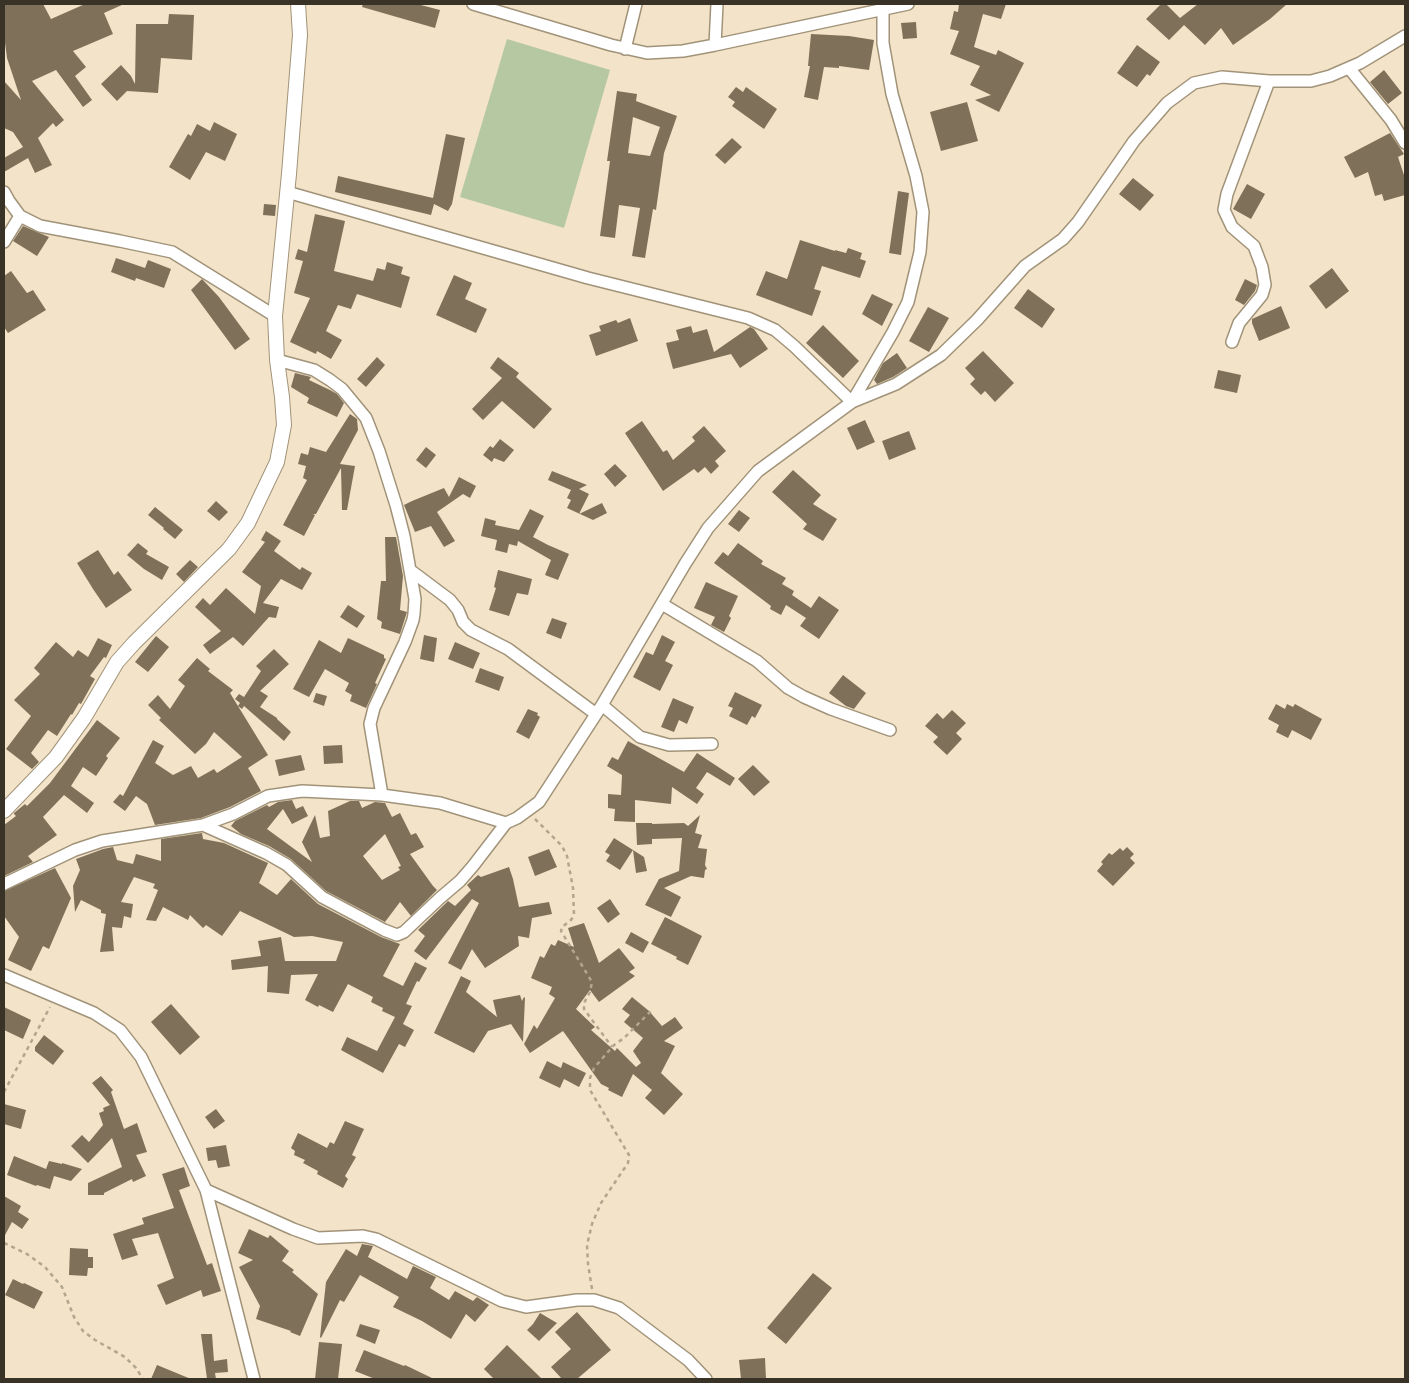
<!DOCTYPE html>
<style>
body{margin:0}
#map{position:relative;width:1409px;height:1383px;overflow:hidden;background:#f3e3c8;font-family:Montserrat,sans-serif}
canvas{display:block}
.frame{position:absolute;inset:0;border:5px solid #383227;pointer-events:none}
</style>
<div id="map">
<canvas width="1409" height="1383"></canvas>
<div class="frame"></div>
</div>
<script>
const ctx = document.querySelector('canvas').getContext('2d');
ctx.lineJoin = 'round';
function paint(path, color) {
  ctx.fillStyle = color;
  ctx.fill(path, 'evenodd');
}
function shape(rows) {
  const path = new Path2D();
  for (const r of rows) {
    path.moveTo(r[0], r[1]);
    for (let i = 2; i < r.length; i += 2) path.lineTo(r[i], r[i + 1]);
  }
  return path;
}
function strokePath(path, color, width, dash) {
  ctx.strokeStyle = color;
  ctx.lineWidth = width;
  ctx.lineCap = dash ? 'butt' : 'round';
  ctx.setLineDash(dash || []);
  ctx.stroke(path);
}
const green = shape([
 [507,39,610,70,564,228,460,197]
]);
const building = shape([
 [4,4,43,4,51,19,85,4,124,4,104,13,113,34,73,51,86,67,75,76,92,100,83,107,56,70,32,81,64,120,56,127,53,123,38,138,52,165,35,173,28,158,4,172,4,158,23,147,13,132,4,128,4,81,21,100,7,58,4,35],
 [363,4,417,4,440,10,435,28,362,7],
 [959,4,1006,4,1001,19,983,14,974,47,996,55,998,50,1024,63,999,112,975,100,991,95,970,85,980,66,950,54,959,31,950,29,954,11,958,12],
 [1161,4,1166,4,1180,18,1198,4,1287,4,1270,19,1233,45,1221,28,1205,45,1184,25,1169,40,1146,19],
 [169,14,194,15,192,60,161,58,158,93,127,91,117,101,101,84,121,65,131,76,135,84,136,24,168,24],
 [916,22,917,38,903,39,901,23],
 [811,34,849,36,874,40,869,70,839,66,839,68,824,67,818,100,804,97,810,66,808,66],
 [1137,45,1160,62,1150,76,1147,74,1137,87,1117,73],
 [1384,70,1402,93,1388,104,1370,82],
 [736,87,743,92,746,87,777,109,764,129,732,106,735,102,728,97],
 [617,91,637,94,636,101,677,116,664,153,656,210,653,209,645,258,632,256,640,208,619,205,615,238,600,236,610,161,607,161],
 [633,117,660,127,650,156,628,153],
 [967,102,978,141,941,151,930,112],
 [214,122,237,134,225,161,206,152,190,180,169,167,188,134,191,136,197,124,210,131],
 [1390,133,1404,154,1398,157,1405,178,1405,195,1384,201,1382,194,1375,196,1368,172,1355,178,1344,157],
 [446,134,465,138,452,204,448,211,434,204,431,215,335,192,338,176,433,198],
 [732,138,742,147,725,164,715,155],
 [1133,178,1154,195,1140,211,1119,194],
 [1247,184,1265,194,1251,219,1233,209],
 [898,191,909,193,901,255,889,253],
 [264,204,276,205,275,216,263,215],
 [315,214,345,221,334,271,373,281,377,268,385,270,387,262,403,267,401,274,410,277,401,308,357,294,351,309,338,305,326,331,342,340,331,359,317,351,316,354,290,342,310,298,294,293,303,261,295,259,298,249,307,252],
 [23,226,49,237,37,256,13,241],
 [800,240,835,251,835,250,846,253,848,248,862,253,860,259,866,261,860,278,822,266,814,289,821,291,812,316,756,295,766,271,787,279],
 [116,258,145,268,148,260,171,269,164,288,136,278,135,281,111,272],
 [1332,268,1349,291,1326,309,1309,286],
 [11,271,27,293,33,290,46,310,8,333,4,327,4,276],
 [454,275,472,283,465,299,487,309,476,333,436,315],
 [202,279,219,297,250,339,235,350,191,290],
 [1245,279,1257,285,1255,291,1244,305,1235,300],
 [1028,289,1055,309,1042,328,1014,308],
 [872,294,893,304,882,326,862,314],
 [1281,306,1290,328,1259,341,1252,323,1252,319],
 [928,307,949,318,929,352,909,341],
 [630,318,638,341,596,356,589,335,601,331,599,326,616,320,618,323],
 [823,325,859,361,843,378,806,343],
 [691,326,693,333,707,329,714,352,750,327,754,329,768,349,740,368,731,354,673,369,666,343,679,340,676,330],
 [983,351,1014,383,995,402,985,391,981,395,970,384,975,379,965,368],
 [897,353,907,368,893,377,877,384,874,380,883,363],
 [377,357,385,365,366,387,357,379],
 [498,357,519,373,516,377,552,409,534,429,502,401,483,420,472,409,502,378,490,368],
 [1218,370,1241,375,1237,393,1214,388],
 [295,373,311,377,309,380,330,390,337,394,344,403,337,417,307,403,309,398,291,387],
 [350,414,357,419,358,430,340,464,355,466,347,510,342,510,341,468,316,514,313,514,315,515,304,536,283,525,307,480,303,478,306,466,298,464,301,453,308,455,310,447,326,452],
 [865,420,875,442,857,450,847,428],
 [642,421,663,452,667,450,673,460,695,441,692,437,704,426,726,451,715,461,719,466,711,474,705,467,698,473,694,469,663,491,625,433],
 [909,431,916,449,889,460,882,441],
 [500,439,514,450,504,462,494,458,492,462,483,455,490,446,493,448],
 [426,447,436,455,426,468,416,460],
 [615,464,627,476,615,487,604,474],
 [793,470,821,495,813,504,837,519,823,541,803,529,807,524,772,492],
 [552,471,587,485,579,489,589,494,579,514,602,503,607,513,593,520,567,508,571,500,567,498,571,490,548,480],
 [459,477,476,486,470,498,463,494,437,512,455,541,444,547,431,526,415,532,404,505,412,501,444,488,449,497],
 [216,501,228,512,219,521,207,511],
 [155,507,183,530,175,539,163,529,164,528,148,515],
 [530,509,544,516,533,537,548,545,569,554,558,580,545,575,551,560,518,541,517,546,509,544,507,553,495,550,497,540,481,536,485,518,496,521,495,525,519,530],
 [739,510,750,518,739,532,728,524],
 [266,531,281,541,274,551,300,570,302,567,312,573,302,590,281,579,263,603,279,607,276,618,269,617,243,646,233,637,210,654,203,645,221,631,195,607,203,598,210,605,226,588,255,614,261,586,242,572,265,542,261,540],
 [385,537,396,537,403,576,400,610,407,612,400,634,381,628,382,622,377,619,381,581,386,581],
 [138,543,148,551,146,554,169,567,162,580,144,569,127,555],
 [738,543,763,561,761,564,786,578,782,584,794,591,792,595,811,608,819,596,839,610,819,639,800,626,806,618,786,605,781,615,770,609,771,606,714,563,723,552,728,556],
 [98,550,114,575,118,571,132,590,106,608,93,589,77,563],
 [190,560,198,567,184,582,176,574],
 [498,570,532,579,528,595,517,593,509,616,489,610,496,588,494,587],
 [706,582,738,596,729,616,731,618,724,632,711,625,715,617,694,608],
 [348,605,365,616,357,628,340,617],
 [552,618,567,623,561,639,546,633],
 [424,635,437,638,434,662,420,659],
 [662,635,675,642,665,661,673,665,660,691,633,677,646,652,653,655],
 [156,636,169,647,148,672,135,662],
 [98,638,112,645,106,658,104,657,90,676,95,679,81,704,79,703,72,715,71,714,57,736,48,730,31,753,39,762,32,769,6,749,31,716,14,700,40,674,34,668,56,642,73,657,78,650,88,657],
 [348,638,384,655,384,658,386,659,375,683,377,684,366,708,350,701,352,695,345,691,349,683,325,669,309,697,293,689,319,640,341,653],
 [455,642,480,653,473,669,448,659],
 [274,649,289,664,260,691,268,696,260,707,277,718,277,719,291,732,284,741,244,706,242,709,238,706,240,703,235,699,239,694,244,697,261,671,256,666],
 [197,658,210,669,208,671,233,690,230,693,268,755,248,768,261,791,230,807,201,818,155,825,147,804,136,796,125,811,113,802,120,794,123,796,153,740,164,746,155,763,173,775,191,766,198,778,214,769,217,773,242,757,214,732,206,744,195,754,159,720,161,718,148,705,158,695,170,709,185,686,178,680],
 [480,668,504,677,499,691,475,682],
 [843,675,866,693,854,709,846,706,829,693],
 [735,692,762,705,755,718,752,716,747,725,729,716,733,708,728,706],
 [316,693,327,696,324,706,313,702],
 [673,698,694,707,687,724,679,720,674,732,661,727],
 [1276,704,1285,709,1287,704,1293,707,1295,704,1322,719,1311,740,1292,730,1288,738,1276,732,1279,725,1268,719],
 [528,709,538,713,537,715,540,717,529,739,516,732],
 [952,710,966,723,956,733,962,739,947,755,933,742,938,737,925,726,937,713,943,719],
 [97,720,120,738,106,756,108,758,96,776,83,767,71,786,94,803,87,813,64,795,43,817,57,835,28,856,33,862,4,876,4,825,16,816,14,814,14,813,25,804,27,806,50,783],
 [628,741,684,772,697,753,735,778,730,786,707,772,696,788,704,794,697,804,672,787,671,804,635,800,635,822,614,821,615,809,608,808,608,794,621,795,622,775,607,766,612,757,618,760],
 [342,745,343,763,324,764,323,746],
 [301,755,305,770,279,776,275,760],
 [753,765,770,782,754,796,738,779],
 [292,800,296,809,303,806,308,816,292,824,283,809,267,829,312,862,302,842,315,815,320,838,330,836,328,811,350,801,359,801,362,808,375,802,385,803,392,817,400,813,411,835,416,833,424,847,410,854,433,886,437,890,411,916,400,902,385,922,326,891,291,859,269,846,241,834,231,826,235,821,267,805,269,807,278,802],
 [385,834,401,866,398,867,400,870,382,880,363,856],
 [700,815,695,833,702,835,698,848,707,849,705,865,707,869,705,870,704,878,691,876,664,888,681,897,671,917,645,905,659,879,679,871,682,838,652,839,652,844,637,845,636,823,652,823,652,824,684,823,688,826],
 [202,833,203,839,224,843,268,863,259,883,277,895,291,879,318,904,381,937,400,944,383,976,403,986,415,962,427,968,419,982,417,981,406,1004,412,1006,403,1024,414,1030,405,1047,399,1044,383,1073,341,1050,347,1037,377,1051,395,1017,382,1011,383,1008,371,1002,373,997,348,984,333,1012,319,1005,318,1007,305,1000,318,974,291,975,289,994,267,992,268,966,232,970,231,960,261,956,258,941,281,937,285,961,336,961,343,942,312,936,294,937,240,911,222,936,206,925,203,928,190,915,188,920,163,907,156,921,146,920,158,890,153,888,155,884,134,877,121,902,133,904,131,918,124,916,122,928,112,927,114,951,100,952,106,914,101,913,101,910,81,900,75,912,73,886,80,870,76,859,103,849,113,847,117,860,133,864,136,854,161,861,161,839],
 [614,838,633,850,620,870,606,861,610,855,605,852],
 [1127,847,1134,854,1130,858,1135,863,1113,886,1097,871,1103,864,1101,862,1109,853,1112,855,1120,848,1123,851],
 [549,849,557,867,535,876,528,857],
 [633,850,644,857,647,871,636,873],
 [509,867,513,879,519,907,549,902,552,914,532,918,529,938,518,936,519,946,485,968,472,949,461,970,448,963,479,903,472,899,426,960,414,951,425,936,418,930,445,904,448,901,455,906,471,890,467,885,478,875,481,877],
 [55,868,71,898,49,949,43,946,31,971,8,960,19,937,4,916,4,891],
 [610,899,620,914,608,923,597,908],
 [665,917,702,936,688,965,676,959,677,957,651,944],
 [584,923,599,963,619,948,635,968,629,972,635,976,599,1002,590,990,576,1009,595,1027,591,1030,615,1051,617,1048,636,1067,641,1063,633,1051,643,1038,624,1022,630,1015,622,1009,632,997,649,1011,662,1026,675,1017,683,1028,664,1041,675,1046,661,1073,683,1094,664,1115,645,1098,652,1090,633,1074,622,1097,608,1090,609,1088,601,1084,563,1031,530,1053,524,1044,534,1025,537,1029,555,998,549,994,552,987,531,978,540,956,544,958,551,944,555,946,558,940,574,947,568,928],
 [631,932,649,942,643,953,625,943],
 [461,976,471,981,466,992,497,1017,493,1000,520,995,522,1001,524,997,525,998,523,1042,511,1024,488,1031,474,1053,434,1033],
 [171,1004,200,1037,180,1055,151,1022],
 [4,1007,31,1020,23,1039,4,1030],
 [44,1035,64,1051,53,1065,35,1051,35,1047],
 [547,1061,561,1068,563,1062,586,1073,579,1087,564,1079,560,1088,539,1078],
 [101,1076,113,1090,111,1092,124,1129,137,1123,147,1152,136,1155,146,1176,133,1182,132,1179,104,1193,104,1195,88,1195,88,1183,122,1167,112,1138,88,1163,71,1146,82,1135,89,1142,103,1125,99,1113,104,1111,103,1108,110,1105,92,1083],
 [4,1104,26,1110,21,1129,4,1124],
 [216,1109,225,1121,214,1129,205,1117],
 [345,1121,364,1129,352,1155,356,1157,345,1176,348,1179,343,1188,317,1174,318,1171,303,1163,305,1160,294,1155,295,1151,291,1148,298,1133,327,1148,330,1142,334,1144],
 [226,1145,230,1166,218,1168,216,1160,208,1161,206,1148],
 [14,1156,46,1169,49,1161,62,1164,62,1163,82,1169,71,1181,54,1176,50,1189,37,1185,36,1186,7,1175],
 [184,1167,190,1186,179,1190,207,1265,212,1263,221,1291,203,1297,201,1290,166,1305,157,1285,174,1278,158,1233,132,1239,138,1255,122,1260,113,1234,144,1224,142,1218,174,1208,162,1174],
 [4,1196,21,1206,18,1212,29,1219,22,1229,12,1222,4,1237],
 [249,1229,268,1238,270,1235,289,1251,282,1261,294,1270,292,1272,318,1294,300,1336,290,1332,291,1331,256,1319,260,1306,239,1267,253,1260,238,1253],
 [362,1244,373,1246,368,1257,407,1279,413,1266,436,1277,430,1288,449,1300,455,1291,473,1301,477,1297,489,1305,475,1322,466,1314,451,1339,422,1321,393,1307,399,1297,360,1275,344,1302,340,1300,321,1338,320,1337,326,1282,346,1249,357,1256],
 [70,1248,88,1249,88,1257,93,1257,93,1268,88,1268,87,1276,69,1275],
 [813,1273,832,1288,786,1344,767,1328],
 [13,1279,23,1284,24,1283,43,1292,34,1309,5,1295],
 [577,1312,611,1350,577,1379,562,1379,551,1367,571,1349,555,1332],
 [540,1313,557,1323,539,1341,527,1330,533,1324],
 [360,1324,380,1330,375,1344,356,1336],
 [201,1334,212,1334,214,1361,227,1359,228,1372,215,1373,216,1379,207,1379],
 [319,1342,342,1344,338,1379,315,1379],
 [507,1345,542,1379,494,1379,484,1369],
 [364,1350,404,1366,405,1365,434,1379,375,1379,355,1371],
 [765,1358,766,1379,741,1379,739,1360],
 [157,1365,191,1379,151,1379]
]);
const path = shape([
 [535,819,562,846,567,856,573,888,574,915,571,920,562,927,561,931,592,982,590,992,584,1003,584,1009,612,1047],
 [4,1092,50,1007],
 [4,1243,27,1254,45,1267,62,1287,74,1317,83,1331,95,1340,125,1357,136,1368,143,1379],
 [592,1289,588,1264,587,1245,592,1224,601,1203,628,1163,629,1155,590,1090,590,1078,594,1068,614,1045,624,1038,652,1010]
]);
const minor = shape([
 [473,4,611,45,647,53,683,51,715,45,908,4],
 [715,45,717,4],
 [625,49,636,4],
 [1349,68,1391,120,1405,143],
 [4,192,9,201,20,216,40,226,120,241,172,252,275,316],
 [287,192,588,278,748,318,775,330,794,346,852,402,893,332,908,302,920,252,923,212,916,176,892,94,883,43,883,4],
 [4,242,20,216],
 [1232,342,1239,323,1262,295,1265,285,1262,267,1254,246,1232,227,1224,210,1227,194,1269,81],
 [277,360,314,370,330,380,342,389,366,418,379,451,396,505,404,536,415,599,414,614,413,620,405,642,374,708,370,724,382,795],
 [410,570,450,600,458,610,463,622,471,630,508,649,596,714],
 [662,604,757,661,788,688,804,697,831,709,890,730],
 [602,705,640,737,669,745,712,744],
 [203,825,266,853,287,865,322,897,384,930,397,935,404,932,440,898,460,881,473,866,506,823],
 [4,884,75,850,102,841,203,825,233,814,268,796,302,791,382,795,440,803,506,823,517,818,539,802,602,705,685,564,708,528,758,471,852,402,896,384,941,355,977,320,1025,266,1063,239,1078,222,1134,141,1167,103,1194,83,1222,77,1269,81,1311,81,1330,76,1360,63,1405,36],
 [4,975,94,1013,120,1030,141,1057,206,1190,254,1379],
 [206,1190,293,1229,318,1238,363,1236,376,1239,502,1301,526,1307,577,1300,594,1300,619,1308,688,1360,706,1379]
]);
const tertiary = shape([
 [4,811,56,757,84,718,117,662,134,643,229,549,248,523,277,462,284,425,282,397,277,360,275,316,289,174,300,35,298,4]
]);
paint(green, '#b6c8a2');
paint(building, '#7f7159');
strokePath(minor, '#a19379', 14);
strokePath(tertiary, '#a19379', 16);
strokePath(path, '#b2a690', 2.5, [4, 4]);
strokePath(minor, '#fff', 11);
strokePath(tertiary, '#fff', 14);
</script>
